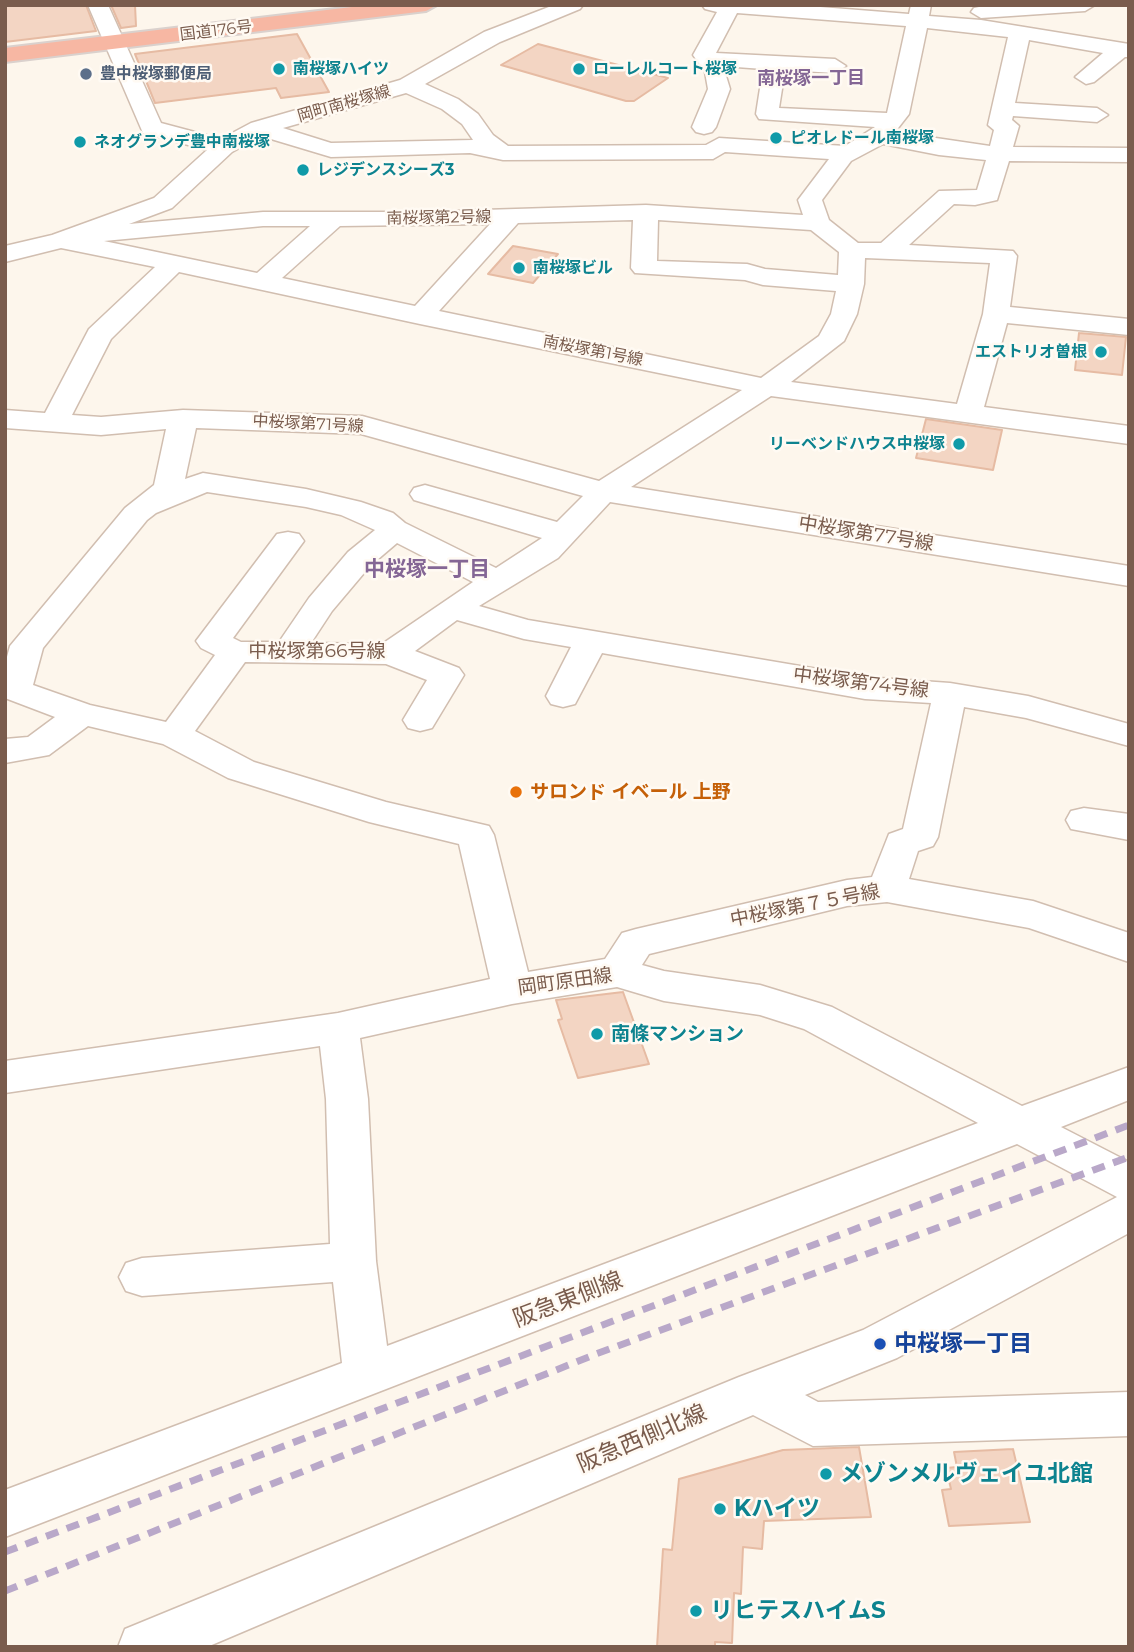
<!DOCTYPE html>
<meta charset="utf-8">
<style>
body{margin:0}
#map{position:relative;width:1134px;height:1652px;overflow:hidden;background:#fdf6ec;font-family:Montserrat,sans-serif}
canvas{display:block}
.frame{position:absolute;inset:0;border:7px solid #7a5c4d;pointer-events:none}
</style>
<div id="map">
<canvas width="1134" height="1652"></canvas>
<div class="frame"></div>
</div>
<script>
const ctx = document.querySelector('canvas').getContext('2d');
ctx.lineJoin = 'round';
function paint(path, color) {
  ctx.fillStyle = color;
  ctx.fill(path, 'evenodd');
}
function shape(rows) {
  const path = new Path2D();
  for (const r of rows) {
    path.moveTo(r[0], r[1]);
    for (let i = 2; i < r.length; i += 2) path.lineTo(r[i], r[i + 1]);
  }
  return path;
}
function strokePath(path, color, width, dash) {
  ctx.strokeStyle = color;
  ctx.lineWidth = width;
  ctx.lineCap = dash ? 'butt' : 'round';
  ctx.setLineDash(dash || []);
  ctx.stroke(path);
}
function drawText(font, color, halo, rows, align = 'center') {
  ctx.font = font + ' Montserrat,"Noto Sans JP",sans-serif';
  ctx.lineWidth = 5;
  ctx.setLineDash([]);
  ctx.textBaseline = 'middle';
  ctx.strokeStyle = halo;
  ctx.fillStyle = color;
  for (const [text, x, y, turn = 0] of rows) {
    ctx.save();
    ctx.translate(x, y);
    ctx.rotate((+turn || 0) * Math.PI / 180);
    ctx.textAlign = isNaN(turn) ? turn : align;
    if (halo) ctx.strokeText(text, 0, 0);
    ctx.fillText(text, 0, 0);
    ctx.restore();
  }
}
const building = shape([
 [5,5,86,5,96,31,5,42,5,5],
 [111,5,135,5,136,26,121,28,111,5],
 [297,34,329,92,281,98,276,88,155,103,135,54,297,34],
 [538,44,668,78,634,101,626,101,501,65,538,44],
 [513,246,558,254,533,283,488,274,513,246],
 [1079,333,1126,337,1122,375,1075,370,1079,333],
 [926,419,1002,430,993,470,916,458,926,419],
 [623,992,649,1064,578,1078,558,1020,562,1019,556,1000,623,992],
 [859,1447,871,1517,764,1521,762,1549,743,1547,741,1594,734,1593,732,1643,715,1642,715,1647,657,1647,663,1549,672,1550,679,1479,783,1450,859,1447],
 [1013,1449,1030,1522,949,1526,942,1490,951,1489,946,1468,957,1467,954,1452,1013,1449]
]);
const street = shape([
 [88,5,108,5,161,123,221,139,251,123,400,80,484,32,554,5,583,5,580,9,500,42,425,84,458,99,478,114,493,135,508,146,706,145,719,138,845,146,875,127,759,119,756,114,763,69,723,66,730,89,716,127,712,132,704,134,696,132,692,127,708,89,705,72,693,55,717,12,705,9,702,5,795,5,909,14,911,5,931,5,929,16,981,20,1129,44,1129,57,1125,57,1094,82,1086,84,1075,77,1103,53,1029,40,1015,103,1097,108,1108,115,1097,122,1013,116,1012,120,1019,126,1013,147,1129,148,1129,162,1009,161,997,200,975,205,954,204,909,245,1013,251,1017,256,1010,307,1129,319,1129,335,1007,323,984,407,1129,426,1129,444,771,396,631,487,1129,566,1129,586,610,502,558,558,479,606,528,620,865,677,950,683,1028,696,1129,724,1129,746,1026,718,964,707,938,837,933,846,918,851,909,879,1033,901,1129,933,1129,962,1029,928,887,902,847,906,649,954,642,965,664,971,760,985,832,1007,1022,1106,1129,1067,1129,1100,1061,1127,1129,1162,1129,1233,897,1358,805,1395,818,1402,1129,1392,1129,1436,813,1446,753,1415,207,1647,118,1647,125,1629,739,1377,863,1330,1117,1197,1017,1144,5,1537,5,1490,342,1363,333,1282,142,1296,126,1291,119,1277,126,1263,142,1258,330,1244,326,1099,320,1046,5,1093,5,1061,338,1013,490,979,459,844,369,822,228,778,163,744,88,726,49,755,5,763,5,739,28,737,55,717,5,698,5,664,10,646,125,508,154,485,166,429,101,435,5,428,5,410,45,413,89,329,155,267,61,248,5,262,5,246,52,235,154,198,207,150,143,133,88,5],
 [737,13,906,26,887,113,779,108,785,70,835,73,846,66,835,59,716,53,737,13],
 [927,28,1008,37,988,125,994,130,990,146,895,132,909,114,927,28],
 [406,93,442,109,462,124,473,140,331,143,283,128,406,93],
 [261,136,331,157,470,153,503,160,713,159,725,152,829,159,798,200,803,215,646,205,418,212,263,212,129,224,172,208,232,152,261,136],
 [883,144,939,155,986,160,977,190,939,191,881,243,858,243,829,220,822,200,851,161,883,144],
 [633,220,631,268,635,273,745,280,763,285,836,291,831,314,819,336,761,378,439,311,518,223,633,220],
 [658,220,811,230,839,252,838,275,765,269,747,264,657,261,658,220],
 [490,224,415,306,282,278,340,226,490,224],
 [263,226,310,226,257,273,104,241,263,226],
 [865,258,990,263,983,314,957,404,791,382,844,341,857,314,864,284,865,258],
 [179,272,420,324,742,390,599,481,362,416,183,410,101,417,72,415,111,339,179,272],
 [196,428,361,434,583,496,557,522,425,485,414,488,410,494,414,500,542,538,496,568,405,523,393,513,361,502,306,489,203,473,185,479,196,428],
 [207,492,306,507,341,515,375,530,348,552,309,598,279,642,241,642,233,638,304,541,299,534,288,532,277,534,196,641,201,648,215,655,166,722,90,705,33,685,43,648,147,520,156,513,207,492],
 [397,543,473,582,382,644,311,643,332,611,370,566,397,543],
 [457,620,524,639,571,647,546,696,551,704,563,707,575,704,602,653,865,699,931,703,903,829,889,834,872,877,847,880,636,929,622,933,605,959,528,972,494,835,489,826,386,802,254,762,195,731,245,662,386,664,427,680,403,720,408,728,420,731,432,728,464,675,459,668,415,651,457,620],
 [617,987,664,1001,760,1015,804,1029,978,1123,387,1346,376,1261,368,1099,360,1038,512,1004,617,987],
 [989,5,1095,5,1085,11,981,18,971,12,974,8,989,5],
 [1084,808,1129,814,1129,840,1071,829,1066,820,1071,811,1084,808]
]);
const highway = shape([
 [369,5,437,5,426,11,5,62,5,48,369,5]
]);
const rail = shape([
 [5,1552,1129,1125],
 [5,1591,596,1354,1129,1157]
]);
const markers = [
 [279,69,7,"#0f9aa8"],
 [579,69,7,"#0f9aa8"],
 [86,74,7,"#5c6f8a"],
 [776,138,7,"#0f9aa8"],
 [80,142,7,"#0f9aa8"],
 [303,170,7,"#0f9aa8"],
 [519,268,7,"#0f9aa8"],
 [1101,352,7,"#0f9aa8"],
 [959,444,7,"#0f9aa8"],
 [516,792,7,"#e8710a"],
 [597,1034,7,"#0f9aa8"],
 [880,1344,7,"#1a4fb4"],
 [826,1474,7,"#0f9aa8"],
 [720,1509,7,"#0f9aa8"],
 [696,1611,7,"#0f9aa8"]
];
const farStreetnames = [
 ["国道176号",216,31,-7],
 ["岡町南桜塚線",344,104,-16],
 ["南桜塚第2号線",439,218,-1],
 ["南桜塚第1号線",593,351,11],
 ["中桜塚第71号線",308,424,3]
];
const farCulturenames = [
 ["南桜塚ハイツ",293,69],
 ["ローレルコート桜塚",593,69],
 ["ピオレドール南桜塚",790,138],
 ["ネオグランデ豊中南桜塚",94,142],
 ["レジデンスシーズ3",317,170],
 ["南桜塚ビル",533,268],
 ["エストリオ曽根",1087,352,"right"],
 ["リーベンドハウス中桜塚",945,444,"right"]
];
const farServicenames = [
 ["豊中桜塚郵便局",100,74]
];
const farNeighbourhoodnames = [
 ["南桜塚一丁目",811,79]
];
const streetNames = [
 ["中桜塚第77号線",866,534,9],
 ["中桜塚第66号線",317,651],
 ["中桜塚第74号線",861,683,7],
 ["中桜塚第７５号線",805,906,-11],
 ["岡町原田線",565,982,-8]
];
const foodNames = [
 ["サロンド イベール 上野",530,792]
];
const cultureNames = [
 ["南條マンション",611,1034]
];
const neighbourhoodNames = [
 ["中桜塚一丁目",427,570]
];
const nearStreetnames = [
 ["阪急東側線",568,1300,-21],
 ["阪急西側北線",642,1439,-23]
];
const nearTransitnames = [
 ["中桜塚一丁目",894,1344]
];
const nearCulturenames = [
 ["メゾンメルヴェイユ北館",840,1474],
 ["Kハイツ",734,1509],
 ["リヒテスハイムS",710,1611]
];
paint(building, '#f3d5c3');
strokePath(building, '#e6bba3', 2);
strokePath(street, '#d1beb0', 3);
strokePath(highway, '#dad1cd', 4);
paint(street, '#fff');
paint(highway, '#f7b7a3');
strokePath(rail, '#b9a8c9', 7, [13, 9]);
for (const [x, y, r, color] of markers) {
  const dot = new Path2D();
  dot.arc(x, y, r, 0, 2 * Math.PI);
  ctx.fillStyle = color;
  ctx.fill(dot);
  strokePath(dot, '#fffaf3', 2.5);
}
drawText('16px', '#7a5c4d', '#fffaf3', farStreetnames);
drawText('bold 16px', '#0d838f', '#fffaf3', farCulturenames, 'left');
drawText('bold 16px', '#4e5e75', '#fffaf3', farServicenames, 'left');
drawText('bold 18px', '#846695', '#fffaf3', farNeighbourhoodnames);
drawText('19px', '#7a5c4d', '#fffaf3', streetNames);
drawText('bold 19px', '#c56008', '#fffaf3', foodNames, 'left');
drawText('bold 19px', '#0d838f', '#fffaf3', cultureNames, 'left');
drawText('bold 21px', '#846695', '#fffaf3', neighbourhoodNames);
drawText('23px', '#7a5c4d', '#fffaf3', nearStreetnames);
drawText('bold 23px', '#164399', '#fffaf3', nearTransitnames, 'left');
drawText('bold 23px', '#0d838f', '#fffaf3', nearCulturenames, 'left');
</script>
